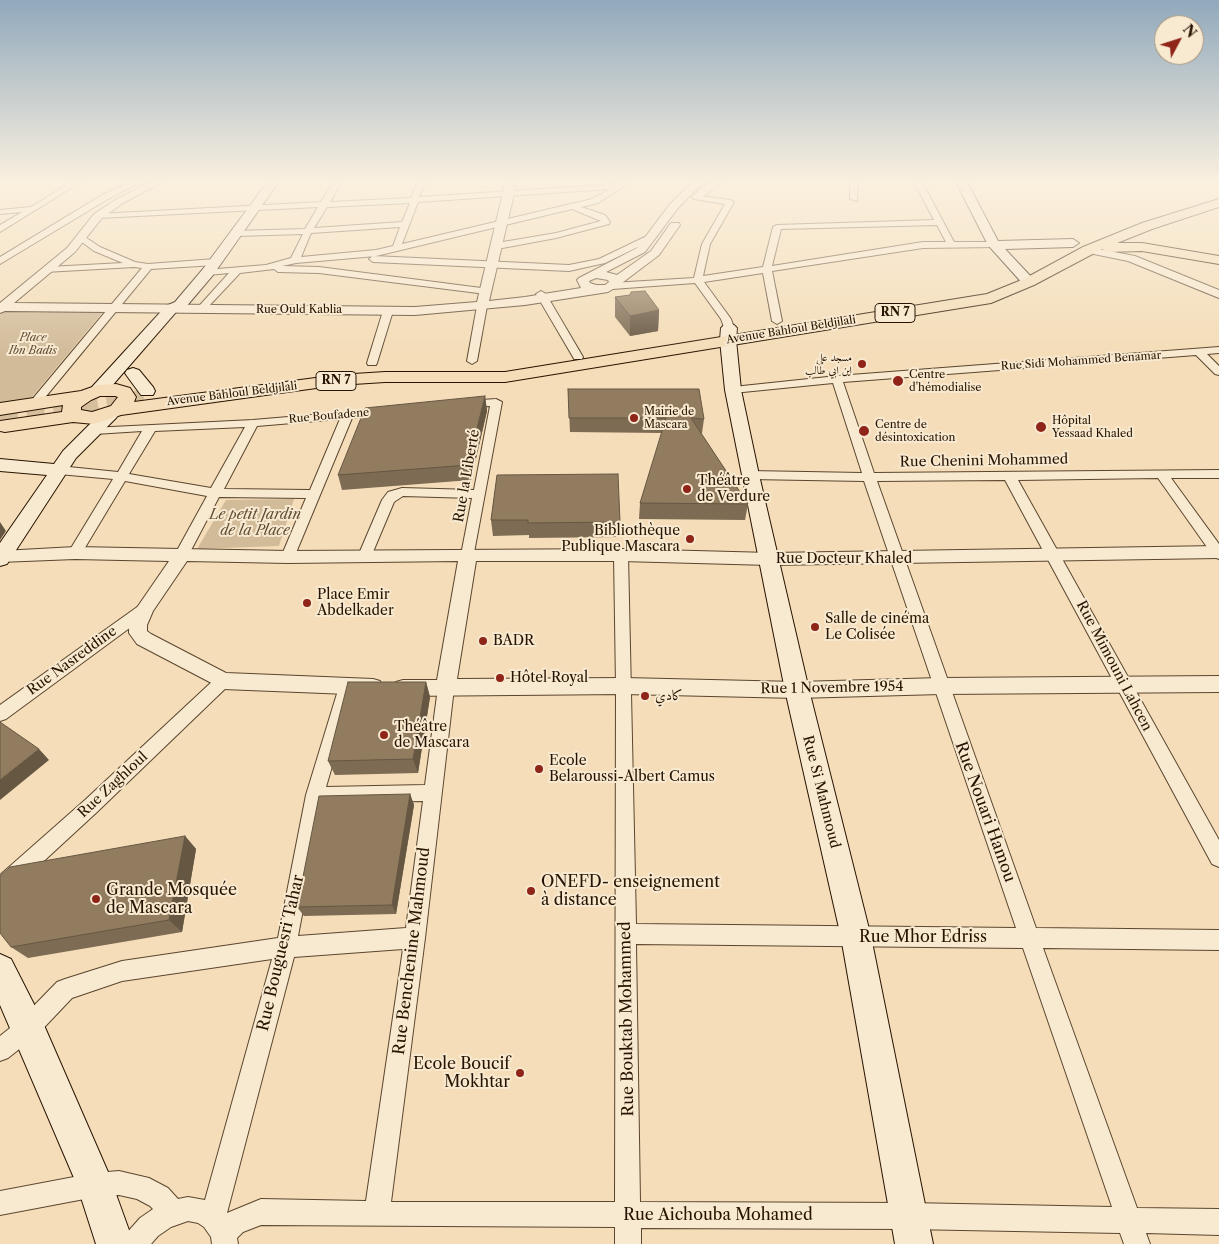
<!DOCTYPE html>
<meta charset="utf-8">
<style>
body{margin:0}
#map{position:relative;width:1219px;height:1244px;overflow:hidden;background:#f4ddb8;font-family:"Libre Caslon Text",serif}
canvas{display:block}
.north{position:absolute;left:1154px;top:15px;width:50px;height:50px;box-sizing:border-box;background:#f8e9d1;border:1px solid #a5937d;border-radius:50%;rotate:50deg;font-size:14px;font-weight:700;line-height:20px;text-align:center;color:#281300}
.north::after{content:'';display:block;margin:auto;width:18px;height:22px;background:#8f2418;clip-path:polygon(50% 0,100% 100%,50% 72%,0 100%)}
</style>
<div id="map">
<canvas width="1219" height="1244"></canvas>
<div class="north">N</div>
</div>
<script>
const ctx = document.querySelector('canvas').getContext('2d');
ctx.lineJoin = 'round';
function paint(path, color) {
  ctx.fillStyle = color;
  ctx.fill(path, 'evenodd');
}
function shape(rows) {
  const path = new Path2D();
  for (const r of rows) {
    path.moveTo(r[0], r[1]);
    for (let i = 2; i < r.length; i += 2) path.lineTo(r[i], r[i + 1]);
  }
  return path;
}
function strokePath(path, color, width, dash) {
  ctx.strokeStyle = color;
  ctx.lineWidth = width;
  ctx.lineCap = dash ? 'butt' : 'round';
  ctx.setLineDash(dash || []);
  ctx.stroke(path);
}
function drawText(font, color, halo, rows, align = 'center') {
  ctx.font = font + ' "Libre Caslon Text",Amiri,serif';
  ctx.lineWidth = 4;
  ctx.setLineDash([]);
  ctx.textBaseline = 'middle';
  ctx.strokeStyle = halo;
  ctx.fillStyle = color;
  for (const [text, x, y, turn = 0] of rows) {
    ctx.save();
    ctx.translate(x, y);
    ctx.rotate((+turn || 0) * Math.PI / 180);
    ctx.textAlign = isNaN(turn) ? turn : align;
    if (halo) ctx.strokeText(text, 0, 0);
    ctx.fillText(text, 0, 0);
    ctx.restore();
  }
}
const green = shape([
 [5,311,103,312,26,404,0,408,0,315],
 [294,499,279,546,197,549,226,500]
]);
const primaryTunnel = shape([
 [0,419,59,413,144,399]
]);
const minor = shape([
 [75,180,84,180,0,232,0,225,22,212,0,214,0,210,31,207,75,180],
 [134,180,144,180,108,199,0,264,0,257,102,195,134,180],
 [335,180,343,180,330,202,411,198,418,180,426,180,419,197,619,184,625,180,634,180,598,203,581,207,605,215,610,222,609,224,556,238,497,249,493,246,497,243,556,233,601,221,572,209,376,256,296,263,282,266,319,267,489,289,491,291,486,294,319,273,278,272,274,269,240,273,208,307,205,308,200,305,229,273,208,275,205,274,205,270,266,265,291,258,303,234,237,236,233,233,234,231,305,229,318,207,98,218,94,216,98,214,321,202,335,180],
 [610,189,592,199,402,244,418,202,610,189],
 [410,203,402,222,314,228,327,207,410,203],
 [400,227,393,246,376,250,301,257,311,233,400,227],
 [850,180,858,180,857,201,850,199,850,180],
 [913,180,921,180,954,242,994,242,997,243,997,247,923,248,772,271,782,321,777,324,772,321,763,273,704,282,731,319,734,328,729,331,725,330,721,319,695,283,612,289,607,286,612,283,694,278,702,244,725,204,694,199,694,195,730,200,734,202,710,244,703,276,763,267,773,227,777,225,934,220,913,180],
 [937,225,946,242,923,242,772,266,781,229,937,225],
 [651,234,655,237,654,239,605,263,569,271,373,262,369,259,373,256,569,265,599,259,651,234],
 [82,235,100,247,135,262,148,264,215,259,219,262,215,265,151,269,38,406,30,406,28,404,30,402,142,268,134,267,45,272,43,270,48,267,123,263,94,251,79,240,79,236,82,235],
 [541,291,546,294,583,357,582,359,574,359,573,357,536,294,541,291],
 [482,303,487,306,477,361,472,364,467,361,477,306,482,303],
 [388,308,393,311,377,363,376,365,368,365,367,363,383,311,388,308],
 [1219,347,1219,353,1207,354,1219,366,1219,375,1215,374,1196,355,843,382,874,473,1219,470,1219,478,1171,478,1219,544,1219,559,1214,557,1158,478,1018,480,1219,840,1219,867,1212,864,1005,480,877,481,1036,928,1219,930,1219,950,1043,948,1137,1208,1219,1209,1219,1235,1146,1233,1150,1244,1124,1244,1120,1233,909,1229,641,1228,641,1244,615,1244,615,1227,261,1225,243,1232,237,1238,238,1244,212,1244,211,1237,204,1227,198,1223,188,1221,171,1227,158,1236,151,1244,121,1244,125,1235,140,1218,153,1209,150,1206,137,1199,119,1195,95,1197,0,1215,0,1191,95,1173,119,1171,149,1178,168,1188,178,1199,188,1197,205,1200,272,959,122,981,72,998,36,1036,8,1058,0,1061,0,1036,20,1020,57,982,65,979,122,961,278,938,306,795,339,687,341,682,347,681,353,682,355,687,326,787,425,785,438,688,440,683,446,682,452,683,454,688,425,938,391,1202,615,1202,616,686,614,555,616,552,621,550,626,552,628,555,636,924,1016,928,864,481,750,479,744,475,750,471,862,473,833,383,733,393,727,390,733,387,837,376,1219,347],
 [423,801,406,928,298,936,323,803,423,801],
 [636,944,1023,948,1112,1207,909,1203,640,1202,636,944],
 [403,949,366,1201,261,1199,227,1213,294,957,403,949],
 [496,399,502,402,473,558,463,558,461,555,472,498,403,496,394,502,370,559,360,559,358,556,382,500,388,492,402,488,474,490,490,406,467,407,461,404,467,401,496,399],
 [382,409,386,410,388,412,386,414,352,418,293,560,288,562,283,560,281,557,306,498,219,497,188,556,186,559,181,561,176,559,174,556,207,496,125,481,80,556,75,558,70,556,68,553,113,479,59,474,53,470,59,466,118,472,142,431,95,434,89,430,91,428,253,420,382,409],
 [340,419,310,490,224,489,257,426,340,419],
 [245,427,211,488,129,474,155,431,245,427],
 [145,604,150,605,152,609,150,613,6,719,0,721,0,705,140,605,145,604],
 [223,675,229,677,231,681,229,685,97,812,7,895,0,897,0,875,85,800,217,677,223,675]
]);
const tertiary = shape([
 [154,180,166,180,123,203,102,218,75,252,14,303,415,307,477,302,506,180,516,180,514,194,489,301,525,297,581,288,577,280,579,278,637,248,670,204,690,185,697,180,708,180,696,189,678,208,645,252,606,272,617,275,651,251,671,223,679,223,680,225,659,255,618,286,608,292,525,305,415,315,5,311,0,313,0,303,67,248,94,214,117,199,154,180],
 [596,278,608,280,609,282,605,285,596,285,590,283,589,281,596,278],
 [713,180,724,180,700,199,694,199,692,197,702,187,713,180],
 [1088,247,1135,256,1219,290,1219,298,1128,261,1084,252,1083,250,1084,248,1088,247],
 [1219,546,1219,558,770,565,621,561,476,561,457,679,624,678,797,682,941,678,1219,676,1219,692,941,694,797,698,624,694,403,696,396,694,393,688,396,682,403,680,437,680,458,561,288,563,187,561,153,611,147,625,147,631,151,634,226,673,373,679,380,681,383,687,380,693,373,695,223,689,137,644,129,633,129,625,136,609,169,561,75,559,0,562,0,552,2,551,75,547,288,551,621,549,770,553,1219,546]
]);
const secondary = shape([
 [269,180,280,180,213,275,185,308,176,312,104,395,92,395,90,391,92,387,166,306,175,302,203,269,269,180],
 [955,180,966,180,998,241,1073,239,1079,243,1073,247,1005,249,1036,282,1034,285,1024,285,988,245,955,180],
 [729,323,734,325,737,328,736,340,741,390,759,475,809,690,871,937,933,1244,895,1244,841,937,785,690,725,390,720,340,721,328,724,325,729,323],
 [133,368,139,370,153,387,155,391,153,395,141,395,127,376,125,373,127,370,133,368],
 [110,409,116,410,119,414,116,418,76,458,7,564,0,566,0,543,47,475,0,471,0,459,54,464,63,451,104,410,110,409],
 [0,954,11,959,40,1016,108,1172,134,1244,96,1244,77,1185,0,1005,0,954]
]);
const primary = shape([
 [1219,199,1219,207,1152,229,1117,243,1142,243,1219,256,1219,264,1142,251,1108,252,1102,249,1034,285,991,303,505,382,385,382,338,385,121,415,94,424,73,422,5,432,0,431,0,421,62,412,63,405,0,415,0,403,81,391,98,385,116,384,130,388,136,397,134,402,338,375,385,372,505,372,987,294,1024,279,1083,247,1142,223,1219,199],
 [100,396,115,396,118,397,111,406,92,412,81,410,81,407,91,400,100,396]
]);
const wall = shape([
 [630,295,659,310,658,331,630,336,615,317,615,297],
 [568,389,704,419,702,433,701,433,748,504,745,520,639,519,640,503,662,433,570,432],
 [485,396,487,411,471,480,342,490,338,475],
 [497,475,620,522,620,537,529,538,529,535,493,536,491,520],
 [426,682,430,697,418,773,335,775,328,761],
 [410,794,414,805,396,914,304,916,297,907],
 [185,836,196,849,182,932,28,958,11,947]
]);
const shadedWall = shape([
 [659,310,658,331,630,336,630,316],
 [485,396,487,411,471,480,468,465],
 [0,522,6,531,0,540],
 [426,682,430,697,418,773,413,759],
 [39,749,49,760,0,800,0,780],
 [410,794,414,805,396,914,392,905],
 [185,836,196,849,182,932,169,920]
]);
const building = shape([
 [645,291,659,310,630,316,615,297,630,295,631,292,645,291],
 [568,389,699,389,704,419,691,418,748,504,640,503,666,418,569,418,568,389],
 [485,396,468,465,338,475,365,408,485,396],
 [618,474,620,522,528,523,528,520,491,520,497,475,618,474],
 [348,682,426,682,413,759,328,761,348,682],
 [0,722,39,749,0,780,0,722],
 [410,794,392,905,297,907,319,796,410,794],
 [185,836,169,920,11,947,0,933,0,876,10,867,185,836]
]);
const markers = [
 [862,364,5,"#8f2418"],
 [898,381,6,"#8f2418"],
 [634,418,5,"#8f2418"],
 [1041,427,6,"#8f2418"],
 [864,431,6,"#8f2418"],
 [687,489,5,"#8f2418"],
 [690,539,5,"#8f2418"],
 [307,603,5,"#8f2418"],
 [815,627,5,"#8f2418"],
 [483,641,5,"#8f2418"],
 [500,678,5,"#8f2418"],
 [645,696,5,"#8f2418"],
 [384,735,5,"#8f2418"],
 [539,769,5,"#8f2418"],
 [531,891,5,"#8f2418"],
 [96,899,5,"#8f2418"],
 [520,1073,5,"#8f2418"]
];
const farStreetnames = [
 ["Rue Ould Kablia",299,310],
 ["Avenue Bahloul Beldjilali",791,330,-9],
 ["Rue Sidi Mohammed Benamar",1081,361,-4],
 ["Avenue Bahloul Beldjilali",232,394,-7],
 ["Rue Boufadene",329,416,-5]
];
const farParknames = [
 ["Place",33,338],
 ["Ibn Badis",33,351]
];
const farPoinames = [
 ["مسجد علي",852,358,"right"],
 ["اين ابي طالب",852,371,"right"],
 ["Centre",909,375],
 ["d'hémodialise",909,388],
 ["Mairie de",644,412],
 ["Mascara",644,425],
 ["Hôpital",1052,421],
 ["Yessaad Khaled",1052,434],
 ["Centre de",875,425],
 ["désintoxication",875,438]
];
const shields = [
 [895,313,40],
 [336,381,40]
];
const shieldNames = [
 ["RN 7",895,313],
 ["RN 7",336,381]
];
const streetNames = [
 ["Rue Chenini Mohammed",984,461,-1],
 ["Rue la Liberté",467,476,-80],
 ["Rue Docteur Khaled",844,559],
 ["Rue Nasreddine",72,661,-36],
 ["Rue Mimouni Lahcen",1114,666,62],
 ["Rue 1 Novembre 1954",832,688,-1],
 ["Rue Zaghloul",113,785,-43],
 ["Rue Si Mahmoud",821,792,76]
];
const poiNames = [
 ["Théâtre",697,481],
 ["de Verdure",697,497],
 ["Bibliothèque",680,531,"right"],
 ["Publique Mascara",680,547,"right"],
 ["Place Emir",317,595],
 ["Abdelkader",317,611],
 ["Salle de cinéma",825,619],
 ["Le Colisée",825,635],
 ["BADR",493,641],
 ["Hôtel Royal",510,678],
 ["كادي",655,696],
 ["Théâtre",394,727],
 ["de Mascara",394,743],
 ["Ecole",549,761],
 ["Belaroussi-Albert Camus",549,777]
];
const parkNames = [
 ["Le petit Jardin",255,515],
 ["de la Place",255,531]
];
const nearStreetnames = [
 ["Rue Nouari Hamou",985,812,70],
 ["Rue Mhor Edriss",923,937],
 ["Rue Benchenine Mahmoud",412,951,-83],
 ["Rue Bouguesri Tahar",281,953,-77],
 ["Rue Bouktab Mohammed",627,1019,-91],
 ["Rue Aichouba Mohamed",718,1215]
];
const nearPoinames = [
 ["ONEFD- enseignement",541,882],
 ["à distance",541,900],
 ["Grande Mosquée",106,890],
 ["de Mascara",106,908],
 ["Ecole Boucif",510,1064,"right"],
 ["Mokhtar",510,1082,"right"]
];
paint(green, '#d1bb99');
strokePath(primaryTunnel, '#d5bf9c', 18, [18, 9]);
strokePath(minor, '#5b462e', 2);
strokePath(tertiary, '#5b462e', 2);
strokePath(secondary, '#281300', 2);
strokePath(primary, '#281300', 2);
paint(minor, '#f8e9d1');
paint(tertiary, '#f8e9d1');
paint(secondary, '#f8e9d1');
paint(primary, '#f4ddb8');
paint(wall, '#7e6b53');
paint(shadedWall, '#665743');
paint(building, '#927c60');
strokePath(building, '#665743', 1);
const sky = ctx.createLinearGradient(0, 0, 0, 355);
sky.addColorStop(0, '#91a9bc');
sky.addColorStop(0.51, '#faf0df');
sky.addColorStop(1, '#faf0df00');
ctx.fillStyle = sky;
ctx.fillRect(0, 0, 1219, 355);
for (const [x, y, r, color] of markers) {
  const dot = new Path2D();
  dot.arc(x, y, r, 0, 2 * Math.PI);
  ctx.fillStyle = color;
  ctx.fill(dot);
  strokePath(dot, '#f8e9d1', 2);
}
drawText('11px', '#281300', '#f8e9d1', farStreetnames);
drawText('italic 11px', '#634e36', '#f8e9d1', farParknames);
drawText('11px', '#281300', '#f8e9d1', farPoinames, 'left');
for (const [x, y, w] of shields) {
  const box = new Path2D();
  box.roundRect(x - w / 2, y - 9.5, w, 19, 4);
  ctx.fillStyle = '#f8e9d1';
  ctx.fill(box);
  strokePath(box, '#281300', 1);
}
drawText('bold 12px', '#281300', null, shieldNames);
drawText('14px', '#281300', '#f8e9d1', streetNames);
drawText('14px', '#281300', '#f8e9d1', poiNames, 'left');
drawText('italic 14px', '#634e36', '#f8e9d1', parkNames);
drawText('16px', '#281300', '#f8e9d1', nearStreetnames);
drawText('16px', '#281300', '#f8e9d1', nearPoinames, 'left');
</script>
